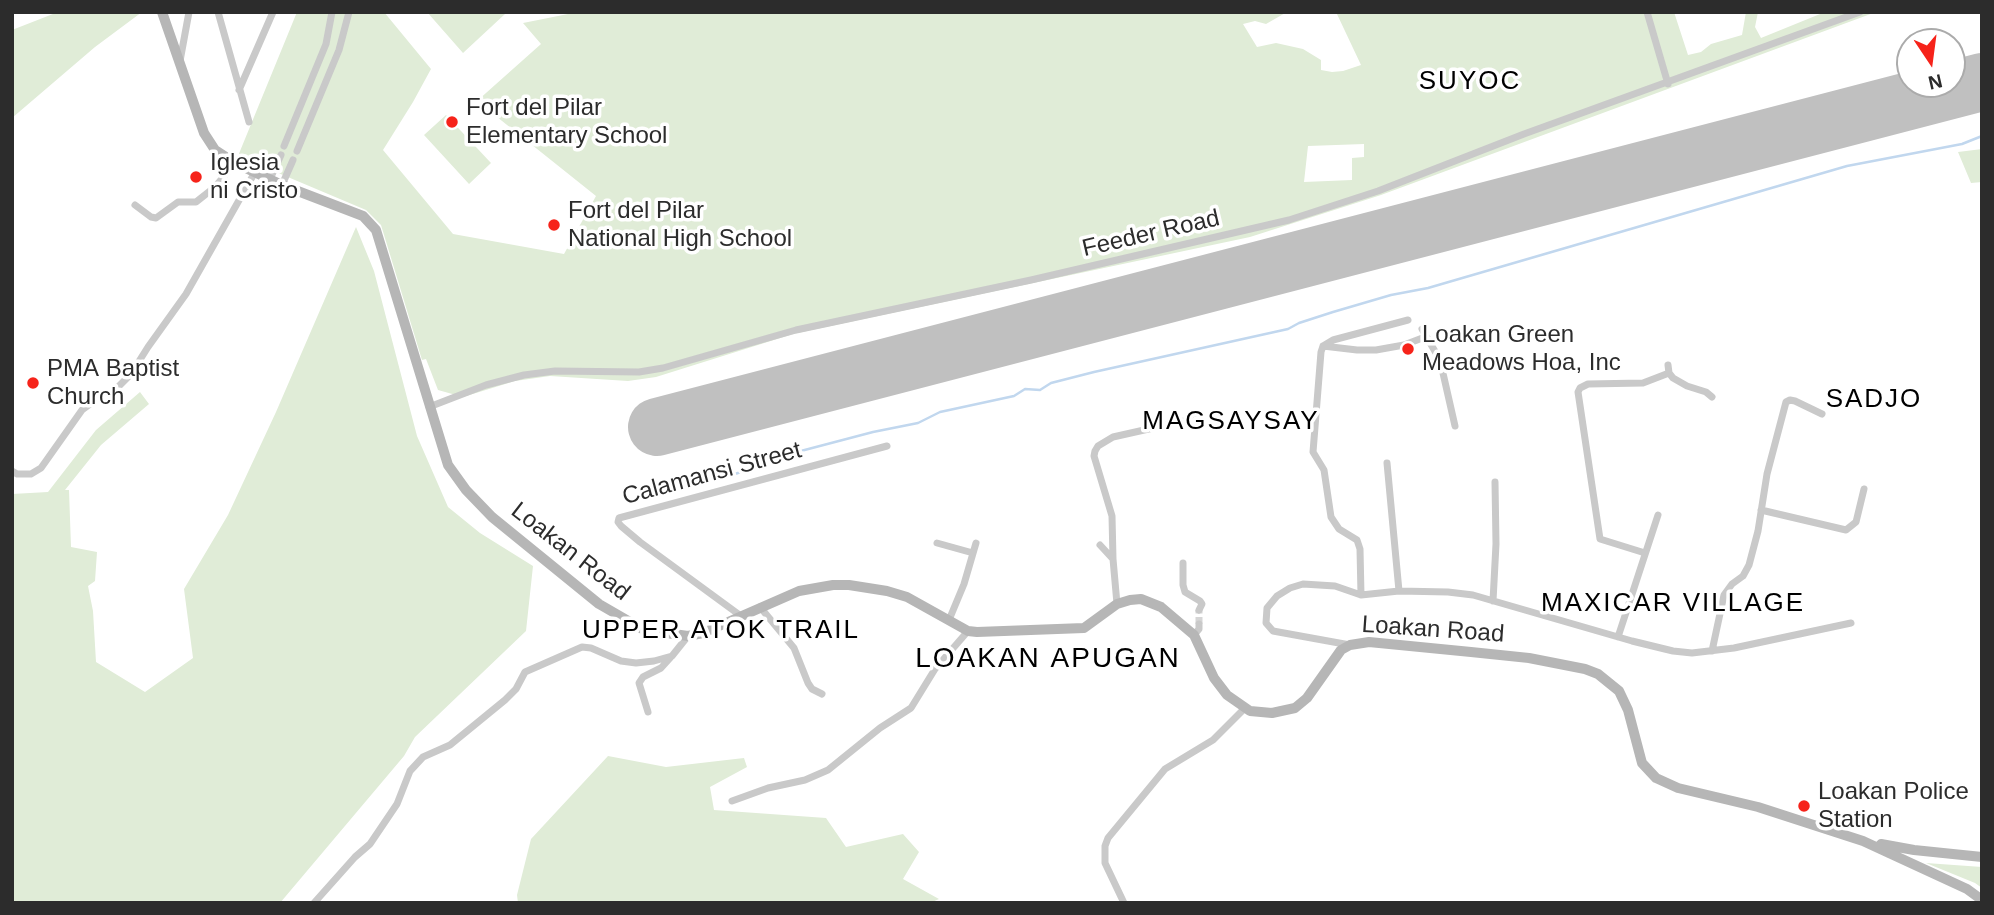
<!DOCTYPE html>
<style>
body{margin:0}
#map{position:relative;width:1994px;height:915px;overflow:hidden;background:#fff;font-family:Arial,sans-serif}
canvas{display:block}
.frame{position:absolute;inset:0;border:14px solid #2c2c2c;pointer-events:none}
.north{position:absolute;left:1896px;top:28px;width:70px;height:70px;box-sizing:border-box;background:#fff;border:2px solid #ababab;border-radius:50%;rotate:167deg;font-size:19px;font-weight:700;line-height:28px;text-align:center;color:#2c2c2c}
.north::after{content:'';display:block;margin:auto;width:24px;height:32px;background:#f6231a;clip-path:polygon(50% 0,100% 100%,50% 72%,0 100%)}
</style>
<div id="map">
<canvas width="1994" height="915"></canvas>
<div class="frame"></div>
<div class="north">N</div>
</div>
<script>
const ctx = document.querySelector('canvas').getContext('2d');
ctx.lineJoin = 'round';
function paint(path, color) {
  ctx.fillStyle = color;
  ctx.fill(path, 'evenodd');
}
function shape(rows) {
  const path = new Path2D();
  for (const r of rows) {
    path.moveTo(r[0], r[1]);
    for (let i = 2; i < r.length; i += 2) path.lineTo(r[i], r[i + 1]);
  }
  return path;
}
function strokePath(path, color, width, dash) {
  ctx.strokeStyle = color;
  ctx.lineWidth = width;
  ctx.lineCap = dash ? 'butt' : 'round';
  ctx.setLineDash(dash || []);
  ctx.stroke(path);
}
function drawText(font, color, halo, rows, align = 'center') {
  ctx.font = font + ' Arial,sans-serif';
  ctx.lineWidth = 7;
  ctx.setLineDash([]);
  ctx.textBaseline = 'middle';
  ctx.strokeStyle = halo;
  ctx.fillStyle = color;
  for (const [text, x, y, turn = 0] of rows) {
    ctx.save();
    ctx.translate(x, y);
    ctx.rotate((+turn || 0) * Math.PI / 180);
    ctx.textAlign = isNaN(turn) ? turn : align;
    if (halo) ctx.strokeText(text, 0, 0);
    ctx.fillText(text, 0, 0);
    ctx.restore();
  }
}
const green = shape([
 [58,12,142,12,95,47,12,118,12,30],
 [297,12,384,12,431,69,413,102,383,150,453,234,564,254,596,196,477,101,541,44,523,23,578,12,1287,12,1266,24,1255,21,1243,24,1257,47,1276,43,1303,49,1321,60,1321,70,1332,72,1343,71,1361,65,1336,12,1674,12,1688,55,1701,52,1711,44,1742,35,1746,12,1758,12,1755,27,1761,38,1825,12,1876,12,1381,195,1250,237,793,334,656,377,628,381,550,376,515,381,463,397,438,390,426,359,422,360,381,225,366,210,238,156],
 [1364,144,1364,157,1352,158,1352,180,1304,182,1308,146],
 [427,12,502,12,505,14,463,53],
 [446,115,491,163,469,184,424,135],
 [1982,149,1982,182,1971,183,1958,152],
 [356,227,374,271,417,436,448,507,480,533,533,566,526,631,415,737,404,756,280,903,12,903,12,494,48,492,96,430,140,392,149,404,101,445,65,490,69,490,71,547,97,552,95,581,88,586,93,611,96,662,145,692,193,658,184,589,228,515,276,412],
 [608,756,666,767,744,758,747,767,710,787,714,810,826,818,846,847,903,834,919,852,903,879,939,899,930,903,518,903,517,895,531,839],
 [1926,863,1982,867,1982,888,1975,883]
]);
const stream = shape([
 [680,489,721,479,797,452,873,432,918,423,940,412,1014,396,1025,389,1040,390,1051,383,1094,372,1288,329,1299,323,1333,312,1391,295,1428,288,1847,166,1962,144,1982,136]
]);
const runway = shape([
 [657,427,1982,82]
]);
const streetTunnel = shape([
 [1199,624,1199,610]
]);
const street = shape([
 [218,12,249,122],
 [1647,12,1668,84],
 [180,61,189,12],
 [239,90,273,12],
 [284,146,326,44,332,12],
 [297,151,339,50,349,12],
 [270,179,281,155],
 [282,185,293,160],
 [135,205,151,217,156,218,178,202,196,202,215,187,235,163],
 [1422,329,1440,360,1455,426],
 [1323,346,1357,350,1376,350,1404,345,1425,337],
 [1668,365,1669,373,1673,378,1687,386,1706,392,1712,397],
 [429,407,486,385,524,375,555,371,639,372,663,368,796,330,1031,280,1289,220,1378,191,1524,134,1860,12],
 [1387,463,1399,591],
 [12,471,17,474,31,474,41,468,82,410,97,399,114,391,131,374,148,347,186,294,255,172],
 [1761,510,1846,530,1856,522,1864,489],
 [937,543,973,553],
 [1100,545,1112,558],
 [1645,553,1600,539,1578,392,1580,388,1588,384,1643,383,1669,373],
 [1183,563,1183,585,1185,592,1200,601,1202,604,1199,610],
 [1361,595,1360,549,1357,540,1339,529,1331,517,1324,470,1313,452,1321,352,1323,346,1333,340,1408,320],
 [1493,601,1496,544,1495,482],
 [1117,604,1113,559,1112,516,1094,456,1095,451,1098,446,1113,437,1202,417],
 [760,607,794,648,808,683,812,689,822,694],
 [741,616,640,542,621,526,618,522,619,518,887,446],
 [949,620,964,584,976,543],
 [1194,635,1199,629,1199,624],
 [1618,637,1658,515],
 [1350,645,1273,631,1266,623,1267,608,1277,596,1290,588,1303,584,1335,586,1361,595,1399,591,1448,592,1473,595,1632,641,1673,651,1692,653,1734,648,1851,623],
 [1712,651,1724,595,1732,584,1743,576,1749,565,1758,531,1767,474,1786,402,1790,400,1795,401,1822,414],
 [648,712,639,683,643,677,661,668,671,657],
 [732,801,768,788,805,780,828,770,880,728,911,708,935,669,968,631],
 [314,903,355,857,370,844,397,804,410,771,423,757,450,745,505,700,516,689,525,672,582,647,591,648,621,661,636,663,654,661,672,656,688,636],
 [1124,903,1105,863,1105,846,1108,838,1165,769,1213,740,1244,709]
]);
const secondary = shape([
 [162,12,204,133,215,150,235,163,282,185,363,216,376,230,448,465,466,490,492,517,599,604,644,630,688,636,703,633,799,591,833,585,849,585,887,591,907,597,968,631,977,632,1084,628,1117,604,1130,600,1141,599,1161,607,1194,635,1214,678,1227,695,1250,711,1272,713,1295,708,1307,698,1341,650,1350,645,1369,642,1471,652,1529,658,1585,669,1598,674,1619,691,1628,710,1642,763,1656,778,1678,788,1758,807,1863,841,1967,889,1982,900],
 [1881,844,1914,850,1982,857]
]);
const markers = [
 [452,122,7,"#f6231a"],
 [196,177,7,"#f6231a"],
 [554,225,7,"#f6231a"],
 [1408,349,7,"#f6231a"],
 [33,383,7,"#f6231a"],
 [1804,806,7,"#f6231a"]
];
const poiNames = [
 ["Fort del Pilar",466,108],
 ["Elementary School",466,136],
 ["Iglesia",210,163],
 ["ni Cristo",210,191],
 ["Fort del Pilar",568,211],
 ["National High School",568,239],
 ["Loakan Green",1422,335],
 ["Meadows Hoa, Inc",1422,363],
 ["PMA Baptist",47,369],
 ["Church",47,397],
 ["Loakan Police",1818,792],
 ["Station",1818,820]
];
const streetNames = [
 ["Feeder Road",1151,234,-13],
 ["Calamansi Street",712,474,-15],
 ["Loakan Road",570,552,38],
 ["Loakan Road",1433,630,4]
];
const neighbourhoodNames = [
 ["SUYOC",1470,82],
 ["SADJO",1874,400],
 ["MAGSAYSAY",1231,422],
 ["MAXICAR VILLAGE",1673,604],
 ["UPPER ATOK TRAIL",721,631]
];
const quarterNames = [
 ["LOAKAN APUGAN",1048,659]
];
paint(green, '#e0ecd7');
strokePath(stream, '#c1d7ee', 2.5);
strokePath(runway, '#c0c0c0', 58);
strokePath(streetTunnel, '#d5d5d5', 7, [7, 3.5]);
strokePath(street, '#c9c9c9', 7);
strokePath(secondary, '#b6b6b6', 10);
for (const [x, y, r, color] of markers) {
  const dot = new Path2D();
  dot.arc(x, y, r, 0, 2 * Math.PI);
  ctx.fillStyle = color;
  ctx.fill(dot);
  strokePath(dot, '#fff', 2.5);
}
drawText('24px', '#2c2c2c', '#fff', poiNames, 'left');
drawText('24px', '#2c2c2c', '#fff', streetNames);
ctx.letterSpacing = '2px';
drawText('26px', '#000', '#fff', neighbourhoodNames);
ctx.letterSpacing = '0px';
ctx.letterSpacing = '2px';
drawText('28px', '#000', '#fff', quarterNames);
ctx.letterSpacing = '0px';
</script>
